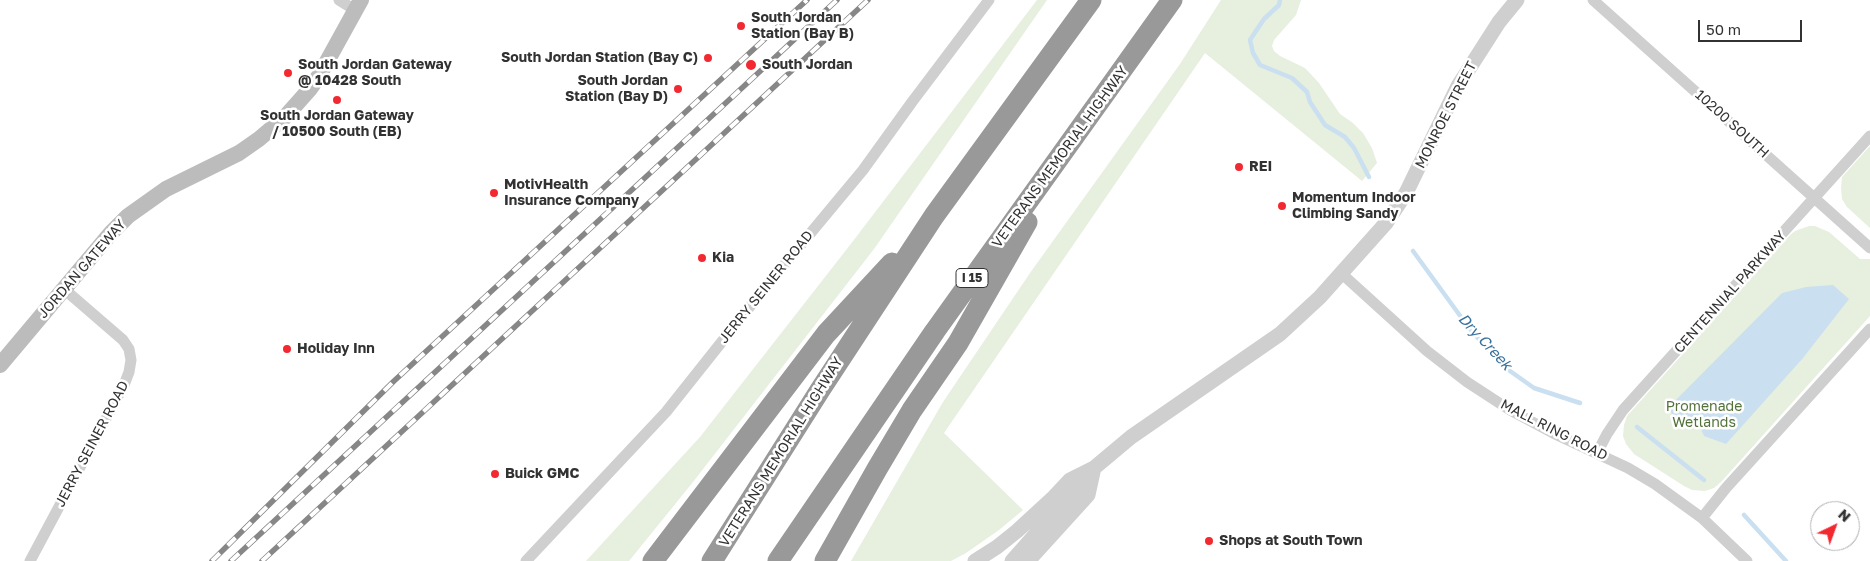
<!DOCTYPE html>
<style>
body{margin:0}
#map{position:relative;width:1870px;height:561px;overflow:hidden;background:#fff;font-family:"Golos Text",sans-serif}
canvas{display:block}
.north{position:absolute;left:1810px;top:501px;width:50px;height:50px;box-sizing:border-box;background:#fff;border:1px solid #adadad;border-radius:50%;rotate:42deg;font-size:14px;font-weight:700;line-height:20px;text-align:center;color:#323232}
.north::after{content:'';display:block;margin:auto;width:18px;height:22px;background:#f32931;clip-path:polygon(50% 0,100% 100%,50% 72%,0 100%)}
.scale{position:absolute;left:1698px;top:20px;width:104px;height:22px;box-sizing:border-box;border:2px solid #323232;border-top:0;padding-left:6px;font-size:15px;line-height:18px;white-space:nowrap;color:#323232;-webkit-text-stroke:4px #fff;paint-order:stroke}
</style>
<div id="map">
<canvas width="1870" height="561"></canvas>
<div class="north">N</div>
<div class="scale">50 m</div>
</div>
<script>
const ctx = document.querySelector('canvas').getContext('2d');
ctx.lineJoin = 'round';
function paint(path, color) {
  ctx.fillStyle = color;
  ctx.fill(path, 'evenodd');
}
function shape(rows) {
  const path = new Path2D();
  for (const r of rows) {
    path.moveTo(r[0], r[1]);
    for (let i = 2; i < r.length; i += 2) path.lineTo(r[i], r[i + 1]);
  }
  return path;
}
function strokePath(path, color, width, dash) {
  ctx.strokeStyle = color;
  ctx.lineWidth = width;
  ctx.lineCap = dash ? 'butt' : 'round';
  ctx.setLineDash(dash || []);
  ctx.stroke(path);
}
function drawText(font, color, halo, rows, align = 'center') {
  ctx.font = font + ' "Golos Text",sans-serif';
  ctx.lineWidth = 5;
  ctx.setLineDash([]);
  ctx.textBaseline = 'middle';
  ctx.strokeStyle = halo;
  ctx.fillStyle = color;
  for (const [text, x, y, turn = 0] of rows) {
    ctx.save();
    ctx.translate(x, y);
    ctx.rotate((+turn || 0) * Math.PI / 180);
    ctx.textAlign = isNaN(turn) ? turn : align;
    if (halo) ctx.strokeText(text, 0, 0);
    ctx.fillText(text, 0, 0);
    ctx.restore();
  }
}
const green = shape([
 [1037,0,1047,0,874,249,693,482,629,561,586,561,700,437,850,245],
 [1221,0,1301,0,1296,15,1274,40,1272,46,1274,51,1280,56,1305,68,1319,83,1340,114,1353,123,1363,133,1372,148,1377,163,1362,181,1205,53,944,433,1023,510,999,530,966,553,951,561,851,561,943,402,1030,273,1180,64],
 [1870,146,1870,228,1847,207,1842,199,1841,188,1842,177],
 [1809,226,1815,226,1829,232,1860,259,1870,259,1870,316,1721,482,1714,488,1705,491,1692,490,1684,486,1634,454,1626,444,1623,436,1624,425,1627,416,1790,235,1795,231]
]);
const water = shape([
 [1833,285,1849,299,1803,358,1726,444,1704,436,1701,429,1685,417,1680,421,1667,409,1782,293,1806,287]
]);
const stream = shape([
 [1280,0,1279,5,1264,19,1250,40,1253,53,1260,65,1292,78,1307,92,1310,102,1325,125,1345,137,1354,148,1369,177],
 [1413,251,1469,328,1503,366,1534,388,1580,403],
 [1637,427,1704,480],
 [1744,515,1786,561]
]);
const minor = shape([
 [339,0,355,10],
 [1593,0,1870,248],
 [1341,273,1427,351,1467,382,1510,410,1553,433,1628,468,1655,484,1702,518,1747,561],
 [1597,453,1607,434,1623,410,1870,136],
 [1702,518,1726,488,1870,329],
 [30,561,124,385,129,372,131,360,129,349,123,340,64,289],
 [526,561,666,412,755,300,863,170,912,102,989,0]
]);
const tertiary = shape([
 [975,561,997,547,1017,531,1054,497,1070,480,1094,468,1131,437,1280,334,1320,297,1386,223,1406,193,1458,86,1499,22,1517,0],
 [1012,561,1090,473],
 [1028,561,1088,495,1093,472]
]);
const secondary = shape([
 [0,365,111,233,128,216,166,189,239,153,259,139,285,117,309,90,319,76,361,0]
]);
const motorway = shape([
 [653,561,826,334,892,263],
 [712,561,820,390,934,216,1091,0],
 [778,561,935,331,1172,0],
 [825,561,877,469,912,410,958,343,1027,222]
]);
const rail = shape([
 [212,561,394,381,807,0],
 [231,561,837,0],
 [262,561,868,0]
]);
const markers = [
 [741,26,5,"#f32931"],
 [708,58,5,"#f32931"],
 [751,65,6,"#f32931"],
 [288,73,5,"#f32931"],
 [678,89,5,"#f32931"],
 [337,100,5,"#f32931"],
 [1239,167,5,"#f32931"],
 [494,193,5,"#f32931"],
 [1282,206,5,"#f32931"],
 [702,258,5,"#f32931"],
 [287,349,5,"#f32931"],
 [495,474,5,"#f32931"],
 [1209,541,5,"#f32931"]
];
const shields = [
 [972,278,32]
];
const shieldNames = [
 ["I 15",972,278]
];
const poiNames = [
 ["South Jordan",751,18],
 ["Station (Bay B)",751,34],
 ["South Jordan Station (Bay C)",698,58,"right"],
 ["South Jordan Gateway",298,65],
 ["@ 10428 South",298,81],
 ["South Jordan",762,65],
 ["South Jordan",668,81,"right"],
 ["Station (Bay D)",668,97,"right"],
 ["South Jordan Gateway",337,116,"center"],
 ["/ 10500 South (EB)",337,132,"center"],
 ["REI",1249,167],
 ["MotivHealth",504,185],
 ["Insurance Company",504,201],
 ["Momentum Indoor",1292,198],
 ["Climbing Sandy",1292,214],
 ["Kia",712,258],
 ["Holiday Inn",297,349],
 ["Buick GMC",505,474],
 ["Shops at South Town",1219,541]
];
const streetNames = [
 ["MONROE STREET",1446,115,-63],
 ["10200 SOUTH",1732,124,42],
 ["VETERANS MEMORIAL HIGHWAY",1060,157,-54],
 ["JORDAN GATEWAY",82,269,-49],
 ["JERRY SEINER ROAD",766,287,-51],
 ["CENTENNIAL PARKWAY",1730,292,-48],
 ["MALL RING ROAD",1554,430,27],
 ["JERRY SEINER ROAD",92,444,-62],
 ["VETERANS MEMORIAL HIGHWAY",781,452,-58]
];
const parkNames = [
 ["Promenade",1704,407],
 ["Wetlands",1704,423]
];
const waterNames = [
 ["Dry Creek",1485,342,47]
];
paint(green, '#e7efdf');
paint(water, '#cae0f0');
strokePath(stream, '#cae0f0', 4.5);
strokePath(minor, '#cfcfcf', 11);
strokePath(tertiary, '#cfcfcf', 15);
strokePath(secondary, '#bcbcbc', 16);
strokePath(motorway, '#999', 21);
strokePath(rail, '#878787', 5.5);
strokePath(rail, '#fff', 4, [11]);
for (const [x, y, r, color] of markers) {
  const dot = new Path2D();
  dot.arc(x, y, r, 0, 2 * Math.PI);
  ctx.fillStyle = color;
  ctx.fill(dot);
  strokePath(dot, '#fff', 2);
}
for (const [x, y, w] of shields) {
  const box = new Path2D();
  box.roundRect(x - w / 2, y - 9.5, w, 19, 4);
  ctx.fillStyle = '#fff';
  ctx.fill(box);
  strokePath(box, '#323232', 1);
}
drawText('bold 12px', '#323232', null, shieldNames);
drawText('bold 14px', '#323232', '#fff', poiNames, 'left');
drawText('14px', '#323232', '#fff', streetNames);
drawText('14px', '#52723a', '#fff', parkNames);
drawText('italic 15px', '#37719c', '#fff', waterNames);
</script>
